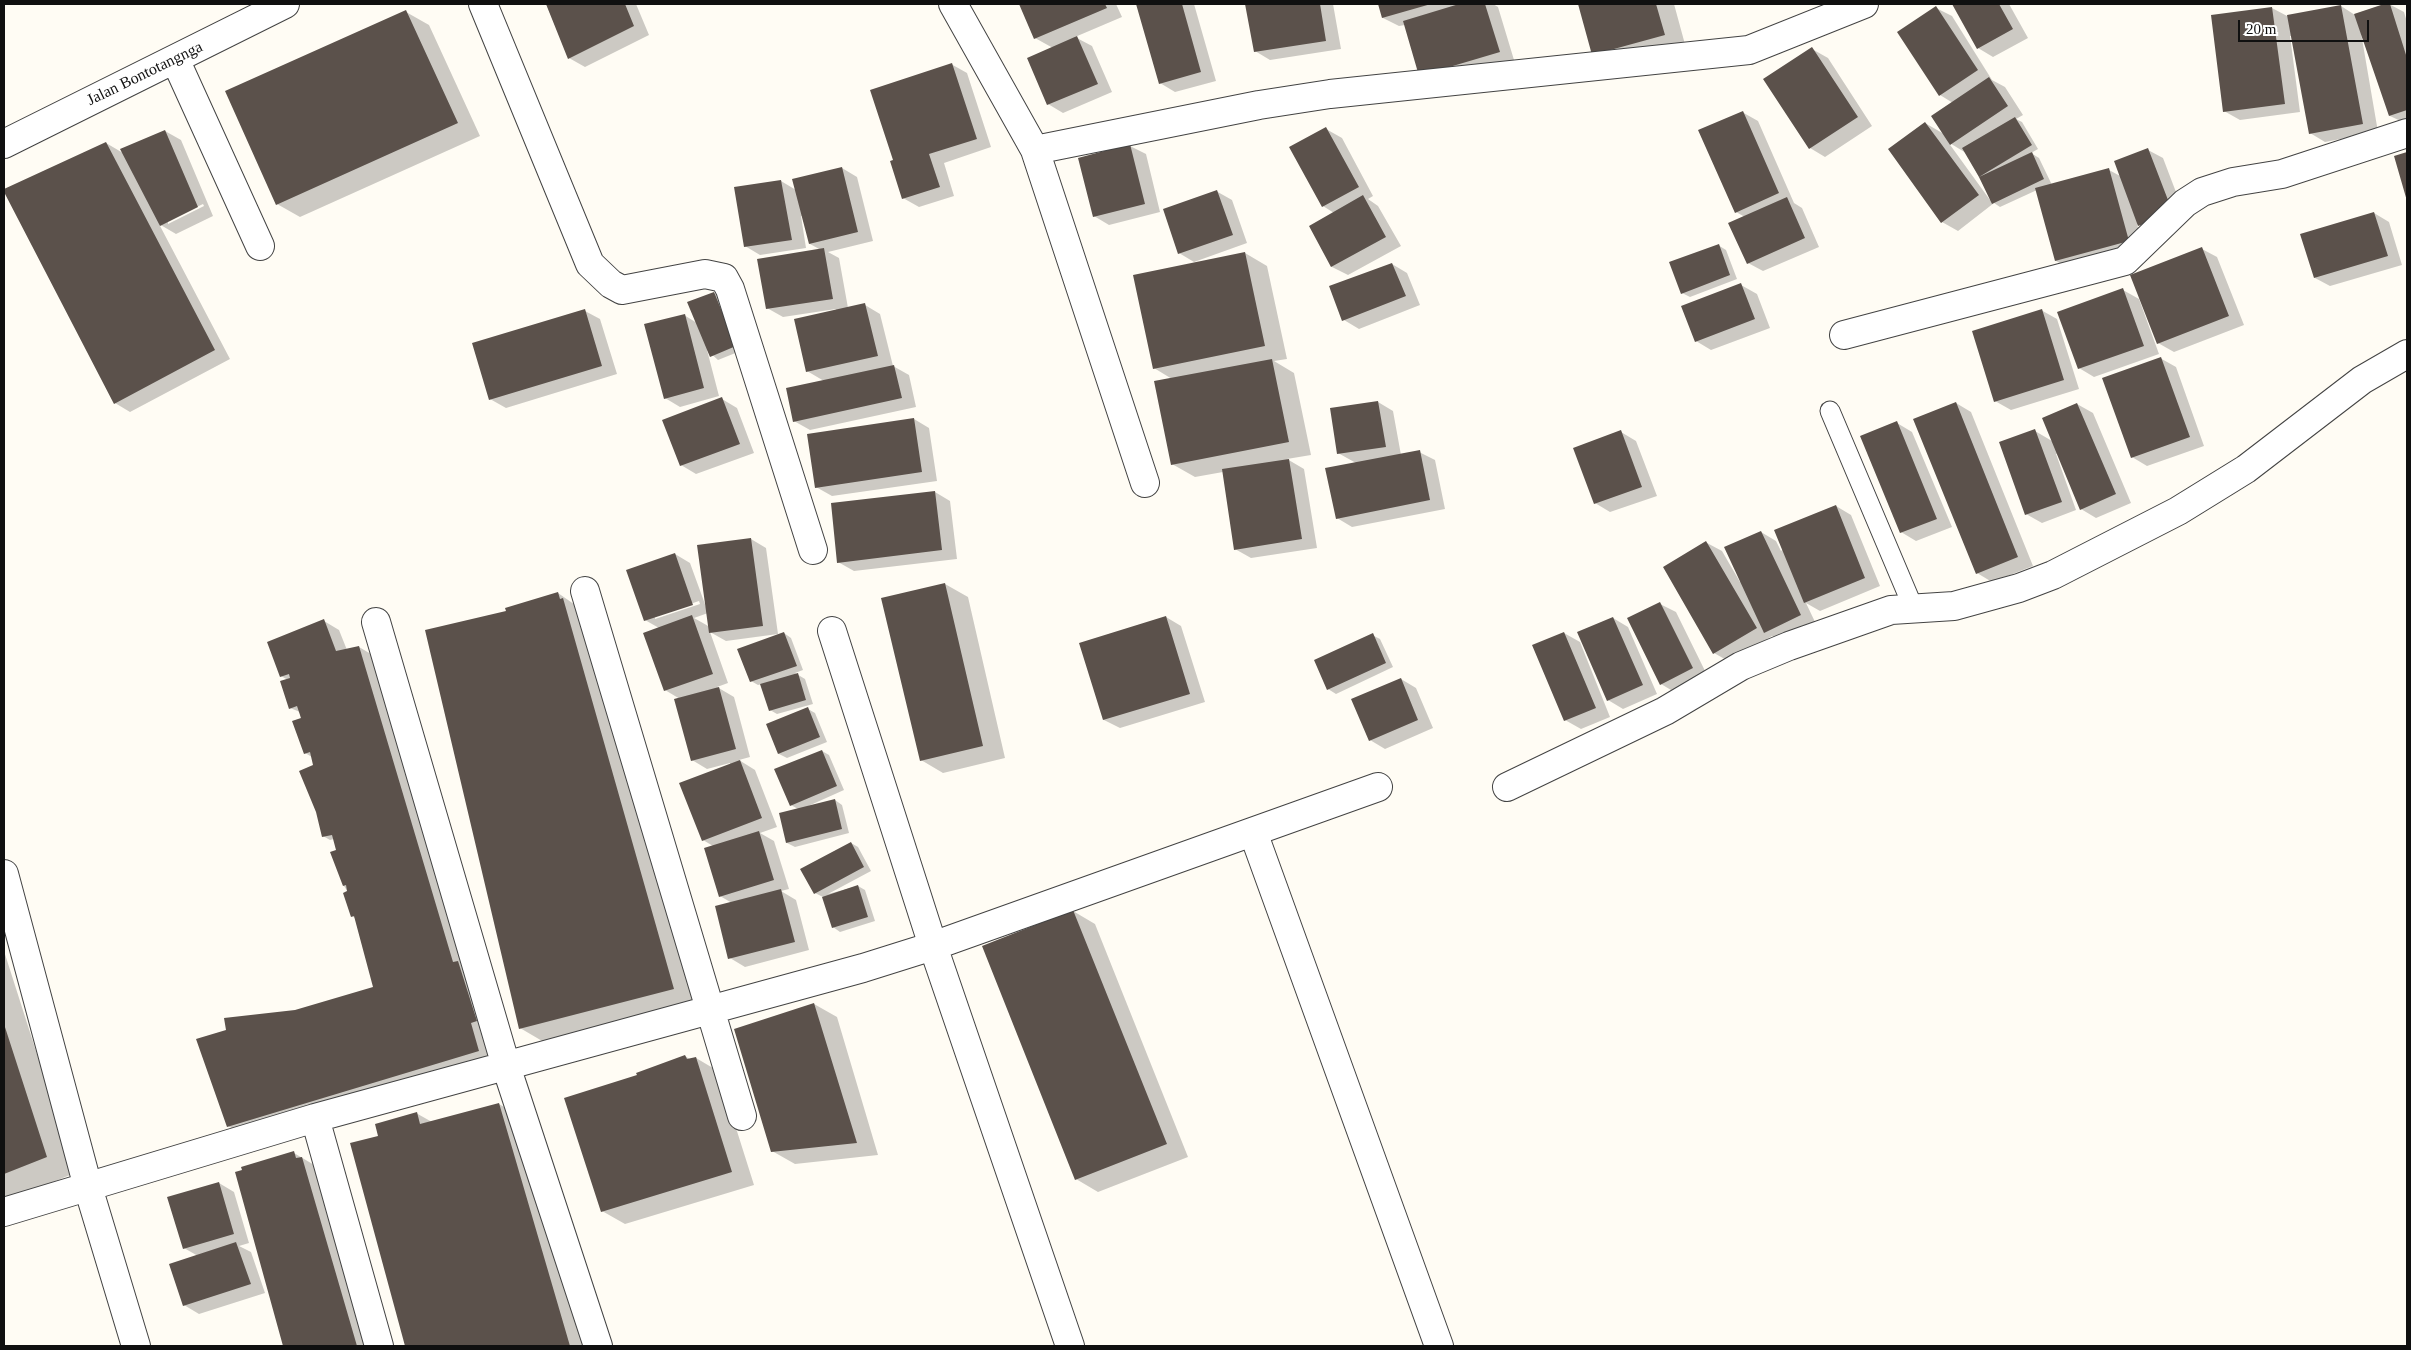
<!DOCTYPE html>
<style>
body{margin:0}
#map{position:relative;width:2411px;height:1350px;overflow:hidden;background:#fffcf4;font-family:"Times New Roman",serif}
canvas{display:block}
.frame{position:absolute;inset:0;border:5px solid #101010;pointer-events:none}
.scale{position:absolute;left:2238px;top:20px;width:131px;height:22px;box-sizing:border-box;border:2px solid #101010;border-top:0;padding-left:6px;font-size:15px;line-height:18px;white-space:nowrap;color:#101010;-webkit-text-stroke:4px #fff;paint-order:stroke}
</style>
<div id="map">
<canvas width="2411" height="1350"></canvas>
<div class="frame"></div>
<div class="scale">20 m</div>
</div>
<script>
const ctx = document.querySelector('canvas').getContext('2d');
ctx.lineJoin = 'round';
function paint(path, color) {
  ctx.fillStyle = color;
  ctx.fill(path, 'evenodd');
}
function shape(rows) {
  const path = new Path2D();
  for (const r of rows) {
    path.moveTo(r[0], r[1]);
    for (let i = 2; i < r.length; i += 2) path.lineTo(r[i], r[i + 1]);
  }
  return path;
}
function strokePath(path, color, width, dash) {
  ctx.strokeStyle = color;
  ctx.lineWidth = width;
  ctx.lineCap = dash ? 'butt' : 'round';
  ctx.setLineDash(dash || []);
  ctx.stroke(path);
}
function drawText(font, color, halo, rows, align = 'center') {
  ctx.font = font + ' "Times New Roman",serif';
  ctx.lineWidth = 5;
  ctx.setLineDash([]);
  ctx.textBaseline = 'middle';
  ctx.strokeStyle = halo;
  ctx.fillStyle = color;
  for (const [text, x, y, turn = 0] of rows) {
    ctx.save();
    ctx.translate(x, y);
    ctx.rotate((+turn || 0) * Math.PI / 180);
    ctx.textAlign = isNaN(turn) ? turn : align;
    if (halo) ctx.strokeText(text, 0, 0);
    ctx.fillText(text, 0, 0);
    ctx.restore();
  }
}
const shadow = shape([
 [546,4,636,4,649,35,585,67,569,58],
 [1021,4,1116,4,1122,17,1075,37,1092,46,1112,92,1063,113,1048,104,1053,48,1035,38],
 [1137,4,1194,4,1216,81,1175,92,1160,83],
 [1247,4,1333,4,1341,49,1270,60,1255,51],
 [1379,4,1493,4,1498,7,1514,60,1436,84,1405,25,1399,26,1383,18],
 [1579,4,1674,4,1686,48,1593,54],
 [1954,4,2009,4,2028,38,1993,57,1978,48],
 [2389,4,2404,12,2407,22,2407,124,2390,116,2360,27,2378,132,2325,142,2310,133,2292,36,2290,36,2300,112,2240,120,2224,111,2212,16,2272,8,2289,17,2341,6,2355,15],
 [1936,8,1952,16,1992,80,2005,87,2023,115,2016,119,2022,122,2038,149,2031,153,2039,158,2052,185,2109,170,2122,177,2148,150,2163,158,2187,221,2155,234,2137,224,2144,250,2071,269,2056,261,2037,190,2000,207,1994,203,1958,231,1942,222,1925,123,1944,134,1953,103,1940,95],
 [1948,142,1966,153,1991,199,1990,200],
 [406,12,429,25,480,136,300,217,277,204],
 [1812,49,1828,58,1872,126,1825,157,1810,148],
 [951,64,967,73,991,147,944,163,954,196,919,207,903,198,894,161],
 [1742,112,1758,121,1794,203,1802,208,1819,247,1763,271,1748,263,1745,217,1736,212,1699,131],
 [1326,129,1342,138,1373,196,1368,199,1378,206,1401,246,1348,275,1332,267,1310,227,1334,213,1323,206],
 [165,131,181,140,213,216,176,234,159,224,230,359,130,412,115,403,4,190,106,143,123,153],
 [203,204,204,206,168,224,168,221],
 [1130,146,1146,154,1160,212,1109,225,1094,216],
 [842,168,857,177,873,241,828,252,839,258,848,308,865,305,880,314,893,366,909,375,916,407,810,430,794,421,824,381,807,371,836,309,783,317,767,308,821,250,810,244,803,216,801,216,806,248,760,255,745,246,781,181,796,190],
 [1216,191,1232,200,1247,243,1194,262,1179,253],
 [2374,213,2389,222,2402,265,2330,286,2315,278],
 [1718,245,1726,250,1737,279,1690,297,1682,293],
 [2202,249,2217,257,2244,325,2174,352,2158,343],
 [1245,253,1267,266,1287,359,1274,361,1294,373,1311,455,1287,459,1304,469,1317,548,1251,558,1235,549,1223,472,1195,477,1172,464,1172,379,1154,368],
 [1392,264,1407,273,1420,305,1359,329,1344,320],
 [1741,285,1757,294,1770,328,1711,350,1696,341],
 [2123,290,2139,299,2159,354,2094,377,2079,368],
 [714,293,722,298,743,350,718,360,707,350,719,396,680,407,665,398,684,315,697,323],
 [2041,310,2057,319,2079,389,2011,410,1995,401],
 [585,311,600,319,617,374,506,408,490,399],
 [2160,358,2176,367,2204,446,2147,466,2132,457],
 [722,399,737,408,754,453,696,474,681,465],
 [1378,402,1393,411,1401,455,1419,452,1435,460,1445,509,1352,527,1337,518,1356,463,1338,453],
 [1956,403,1971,412,2033,566,1992,582,1977,573],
 [2077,404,2093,413,2131,503,2096,518,2081,509,2058,453,2056,454,2076,510,2042,523,2026,514,2035,431,2052,441],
 [914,419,929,428,937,481,832,496,816,487],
 [1897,423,1912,432,1952,527,1916,541,1901,532],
 [1621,432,1636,441,1657,496,1610,512,1595,503],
 [935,492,950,501,957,559,854,571,838,562],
 [1836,506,1851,515,1880,586,1820,611,1806,603,1816,624,1781,641,1772,636,1730,662,1714,653,1707,543,1722,551,1740,582,1761,532,1776,541,1781,551],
 [751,539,766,548,778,634,726,641,710,632,728,683,717,687,734,697,750,757,739,760,755,770,777,827,760,833,774,841,789,889,781,891,796,900,809,950,745,967,730,958,732,903,720,896,713,846,703,840,730,765,730,763,707,769,692,760,680,699,665,690,659,628,645,620,675,554,690,563,706,607],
 [699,601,700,604,655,619,655,616],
 [708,613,710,627,694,618],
 [945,584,968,597,1005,758,943,773,921,760],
 [558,593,591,616,702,1005,549,1045,520,1028,508,612],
 [1660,604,1676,612,1708,677,1676,693,1661,684],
 [1166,617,1181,626,1205,702,1120,728,1104,720,1081,643],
 [1613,618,1628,627,1657,694,1623,709,1608,700],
 [324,621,339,630,347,650,359,647,388,664,507,1068,257,1143,228,1126,291,1012,374,988,355,918,352,916,348,892,344,886,334,839,330,840,323,836,314,766,312,757,305,753,300,712,290,708,288,680,281,676],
 [784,633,791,638,803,670,795,673,805,679,813,704,777,714,770,710,762,684,758,685,751,681],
 [1564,633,1580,642,1610,717,1581,729,1565,720,1534,646],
 [1372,635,1380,639,1393,667,1336,694,1328,689],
 [1401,679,1416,688,1433,728,1385,749,1370,740],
 [808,709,815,713,827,742,787,758,779,754,768,725],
 [822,751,829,755,844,790,806,807,835,800,842,805,849,833,795,847,787,843,798,809,791,805],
 [851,843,858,847,871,871,828,894,858,886,865,890,875,921,840,932,833,927,823,897,815,893],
 [1073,911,1095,924,1188,1157,1098,1192,1076,1179],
 [4,951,75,1173,4,1202],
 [814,1004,837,1017,878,1155,795,1164,772,1151],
 [685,1056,691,1060,696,1058,718,1071,754,1185,625,1224,602,1211,639,1076],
 [499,1104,528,1121,593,1346,406,1346,351,1144,380,1136,416,1113,432,1122],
 [294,1153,331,1175,380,1346,284,1346,237,1173],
 [219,1183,234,1192,249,1243,239,1246,251,1252,265,1293,199,1314,184,1305,198,1256,184,1248]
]);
const building = shape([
 [546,4,625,4,634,26,568,59],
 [1019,4,1105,4,1107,8,1034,39],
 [1136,4,1182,4,1201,72,1159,84],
 [1245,4,1320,4,1326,41,1254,52],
 [1378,4,1431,4,1382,18],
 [1459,4,1485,4,1500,52,1419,76,1403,21],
 [1578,4,1656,4,1665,35,1592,55],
 [1952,4,1999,4,2013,29,1977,49],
 [2384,4,2390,4,2407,58,2407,110,2389,116,2354,14],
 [2341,5,2363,124,2309,134,2287,15],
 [1936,6,1978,70,1939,96,1897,32],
 [2272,7,2285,104,2223,112,2211,15],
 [406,10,458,123,276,205,225,91],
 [1077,36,1098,84,1047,105,1027,58],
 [1812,47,1858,117,1809,149,1763,79],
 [952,63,977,139,929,154,940,187,902,199,890,161,893,160,870,90],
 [1989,77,2008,106,1950,145,1931,116],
 [1743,111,1779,193,1735,213,1698,130],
 [2015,117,2032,145,1979,177,1962,148],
 [1925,122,1979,195,1941,223,1888,149],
 [1326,127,1359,187,1322,207,1289,147],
 [165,130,198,207,160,226,120,149],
 [106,142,215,350,114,404,4,192,4,189],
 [1130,144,1145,204,1093,217,1078,158],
 [2148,148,2173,213,2138,226,2114,161],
 [2032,152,2044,179,1992,204,1979,177],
 [2407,152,2407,201,2394,156],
 [842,167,858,232,809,244,792,179],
 [2109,168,2129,241,2055,261,2035,188],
 [781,180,792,240,744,247,734,187],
 [1217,190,1233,235,1178,254,1163,209],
 [1363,195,1386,237,1331,267,1309,226],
 [1787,197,1805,238,1747,264,1728,223],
 [2374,212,2388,256,2314,278,2300,234],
 [1719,244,1730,275,1681,294,1669,262],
 [2202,247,2229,316,2157,344,2130,275],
 [824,248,833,299,766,309,757,259],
 [1245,252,1265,346,1153,369,1133,275],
 [1392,263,1406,296,1342,321,1329,286],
 [1741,283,1755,319,1695,342,1681,306],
 [2123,288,2144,346,2078,369,2057,312],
 [714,292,736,346,710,357,687,302],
 [865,303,878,356,806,372,794,319],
 [585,309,602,366,489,400,472,343],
 [2042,309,2064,380,1994,402,1972,331],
 [685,314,704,388,664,399,644,324],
 [2161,357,2190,437,2131,458,2102,378],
 [1272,359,1289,442,1171,465,1154,381],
 [894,365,902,398,793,422,786,388],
 [722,397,740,444,680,466,662,420],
 [1378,401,1386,447,1337,454,1330,408],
 [1956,402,2018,557,1976,574,1913,419],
 [2077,403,2116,494,2080,510,2042,418],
 [914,418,922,472,815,488,807,434],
 [1897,421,1937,519,1900,533,1860,436],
 [2035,429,2062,502,2025,515,1999,442],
 [1621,430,1642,487,1594,504,1573,448],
 [1420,450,1430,500,1336,519,1325,468],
 [1289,459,1302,539,1234,550,1222,469],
 [935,491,942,550,837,563,831,503],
 [1836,505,1865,578,1804,603,1774,530],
 [1761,531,1801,615,1764,633,1724,547],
 [751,538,763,626,709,633,697,545],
 [1706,541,1757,628,1713,654,1663,567],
 [675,553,693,605,644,621,626,570],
 [945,583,983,746,920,761,881,598],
 [558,592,560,599,563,598,674,989,519,1029,425,630,506,611,505,608],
 [1660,602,1693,668,1660,685,1627,618],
 [692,615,713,674,664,691,643,633],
 [1166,616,1190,694,1103,720,1079,643],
 [1613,617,1643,685,1607,701,1577,632],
 [324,619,336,651,359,646,453,962,458,961,477,1021,471,1023,479,1051,227,1127,196,1039,226,1030,224,1018,295,1010,373,987,354,916,351,917,343,893,347,891,346,885,343,886,330,852,336,850,332,835,322,837,316,812,299,771,313,765,310,752,304,754,292,721,301,718,297,706,289,709,280,681,290,678,289,674,280,677,267,642],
 [784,632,797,666,750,682,737,649],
 [1564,632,1596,708,1564,721,1532,645],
 [1373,633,1386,663,1327,690,1314,660],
 [798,673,806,700,769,711,760,684],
 [1401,678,1418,720,1369,741,1351,699],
 [719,687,736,749,691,761,674,699],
 [808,707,820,737,778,754,766,724],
 [822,750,837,786,790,806,774,769],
 [740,760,762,818,702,841,679,783],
 [835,799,842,829,786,843,779,813],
 [759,831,774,880,719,897,704,848],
 [851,842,864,867,814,894,800,869],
 [858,885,868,917,832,928,822,897],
 [781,889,795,942,728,959,715,906],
 [1073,910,1167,1144,1075,1180,982,946],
 [814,1003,857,1143,771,1152,734,1029],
 [4,1024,47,1157,4,1174],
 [685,1055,687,1059,696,1057,732,1172,601,1212,564,1098,637,1075,636,1073],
 [499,1103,570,1346,405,1346,350,1143,378,1136,375,1124,417,1112,420,1124],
 [294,1151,296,1158,302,1157,357,1346,283,1346,235,1172,242,1170,241,1167],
 [219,1182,234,1234,183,1249,167,1197],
 [236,1242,251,1284,183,1306,169,1264]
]);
const service = shape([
 [1830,411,1913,607]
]);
const minor = shape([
 [483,4,590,264,611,284,622,290,705,274,724,278,730,289,813,550],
 [953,4,1035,150,1145,483],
 [175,59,260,246],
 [4,144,285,4],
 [1035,150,1259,105,1330,94,1749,50,1864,4],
 [1844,335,2125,261,2185,203,2202,192,2233,182,2282,174,2407,133],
 [585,591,742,1116],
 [376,622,506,1066,598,1346],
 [832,631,933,946,1070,1346],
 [1507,787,1665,711,1741,666,1789,646,1891,610,1954,606,2019,588,2053,575,2178,511,2246,469,2362,380,2407,354],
 [1253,832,1439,1346],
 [4,874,88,1187,136,1346],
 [315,1118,379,1346],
 [4,1212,315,1118,863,968,933,946,1378,787]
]);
const streetNames = [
 ["Jalan Bontotangnga",145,74,-26]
];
paint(shadow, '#0003');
paint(building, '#5b514b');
strokePath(service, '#434343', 21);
strokePath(minor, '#434343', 30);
strokePath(service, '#fff', 19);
strokePath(minor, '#fff', 28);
drawText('16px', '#101010', '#fff', streetNames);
</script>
